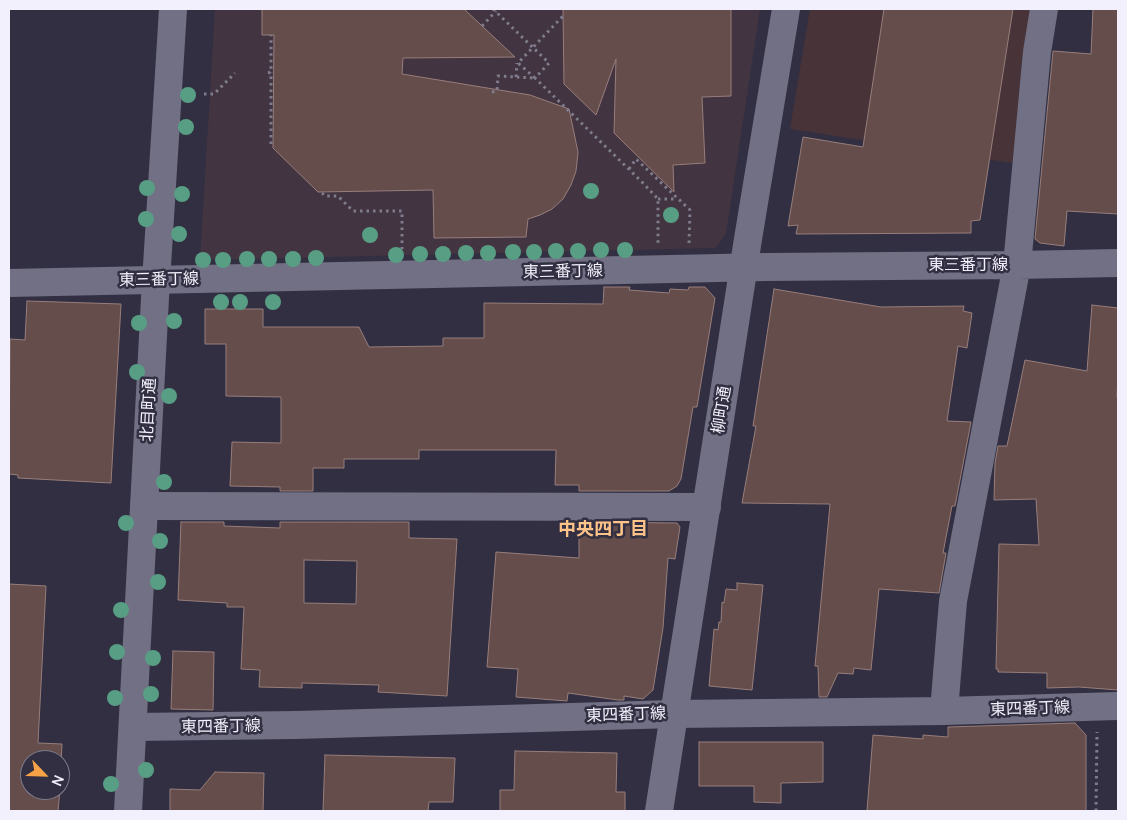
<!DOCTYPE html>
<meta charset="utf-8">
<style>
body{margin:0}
#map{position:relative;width:1127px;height:820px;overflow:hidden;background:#312f41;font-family:Manrope,sans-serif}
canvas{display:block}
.frame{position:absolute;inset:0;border:10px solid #f1f0fc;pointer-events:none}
.north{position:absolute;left:20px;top:750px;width:50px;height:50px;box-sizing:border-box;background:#312f41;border:1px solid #7e7c8c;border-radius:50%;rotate:114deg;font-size:14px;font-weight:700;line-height:20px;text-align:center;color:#f1f0fc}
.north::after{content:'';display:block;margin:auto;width:18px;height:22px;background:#f6a246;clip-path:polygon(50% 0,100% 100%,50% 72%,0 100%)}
</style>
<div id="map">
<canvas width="1127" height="820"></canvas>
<div class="frame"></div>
<div class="north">N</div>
</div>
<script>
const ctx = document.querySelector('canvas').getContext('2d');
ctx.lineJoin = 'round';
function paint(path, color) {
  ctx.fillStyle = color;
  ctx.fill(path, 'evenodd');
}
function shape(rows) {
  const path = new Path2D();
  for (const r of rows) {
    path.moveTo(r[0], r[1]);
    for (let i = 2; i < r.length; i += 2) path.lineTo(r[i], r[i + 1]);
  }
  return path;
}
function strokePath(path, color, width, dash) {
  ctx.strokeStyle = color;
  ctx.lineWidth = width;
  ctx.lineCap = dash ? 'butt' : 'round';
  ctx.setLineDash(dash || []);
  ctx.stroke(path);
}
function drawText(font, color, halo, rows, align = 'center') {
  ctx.font = font + ' Manrope,"Noto Sans JP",sans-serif';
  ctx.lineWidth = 5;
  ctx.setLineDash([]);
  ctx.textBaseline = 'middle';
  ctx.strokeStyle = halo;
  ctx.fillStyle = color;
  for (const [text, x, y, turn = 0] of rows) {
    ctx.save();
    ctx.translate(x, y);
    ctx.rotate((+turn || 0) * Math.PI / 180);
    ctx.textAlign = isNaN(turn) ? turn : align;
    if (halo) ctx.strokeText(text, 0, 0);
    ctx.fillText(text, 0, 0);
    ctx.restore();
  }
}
const commercial = shape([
 [215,9,760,9,726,234,715,248,200,260]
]);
const medical = shape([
 [810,9,1034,9,1012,163,790,129]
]);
const building = shape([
 [262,9,464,9,515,57,403,58,402,74,530,95,569,109,578,152,576,171,571,185,563,199,552,209,540,215,528,219,526,237,434,238,433,190,318,192,273,148,274,35,262,35,262,9],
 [563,9,731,9,731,96,702,97,705,163,673,165,674,192,614,133,616,59,596,115,564,84,563,9],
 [884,9,1013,9,980,220,971,221,971,233,796,234,798,225,788,226,803,137,863,147,884,9],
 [1093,9,1118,9,1118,214,1067,211,1064,246,1040,243,1035,239,1053,51,1091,54,1093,9],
 [604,287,630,287,629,290,669,293,670,289,688,290,689,287,705,287,715,298,697,407,693,407,681,479,677,486,669,491,579,491,579,485,555,485,556,450,419,450,419,459,344,459,344,468,313,468,313,491,280,491,280,487,230,486,232,442,281,443,281,397,226,396,226,344,205,344,205,309,263,309,263,327,359,327,369,347,443,346,443,338,484,338,484,303,603,304,604,287],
 [774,289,881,307,964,306,963,311,972,313,967,348,958,346,947,421,971,422,955,506,952,506,943,553,946,553,939,593,879,589,871,670,854,668,853,674,838,673,827,697,819,697,818,666,815,666,830,504,742,503,756,426,753,426,774,289],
 [27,301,121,304,111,483,18,478,18,475,9,474,10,339,25,340,27,301],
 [1092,305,1118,308,1118,377,1117,397,1118,397,1118,690,1079,687,1047,688,1047,673,998,672,998,669,996,669,999,544,1039,545,1036,499,994,500,995,463,998,446,1007,446,1025,360,1087,371,1092,305],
 [181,522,224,522,224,526,280,528,280,522,409,522,409,538,457,539,447,696,378,692,379,685,302,683,302,688,259,687,260,670,241,669,244,607,227,607,227,603,178,600,181,522],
 [304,560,357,561,356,604,304,603,304,560],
 [579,522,677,523,680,527,675,559,668,558,663,628,653,690,643,699,624,696,624,700,618,700,568,693,567,701,516,697,518,669,487,667,496,552,579,558,579,522],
 [737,583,763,585,752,690,709,686,714,629,718,630,719,622,721,622,722,602,724,603,726,589,737,590,737,583],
 [9,584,46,586,38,743,62,744,60,782,60,760,30,760,30,790,60,790,58,811,9,811,9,584],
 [173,651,214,652,213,710,171,709,173,651],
 [1075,723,1086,735,1086,811,867,811,873,735,923,739,923,735,948,737,948,727,1075,723],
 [699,742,823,742,823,782,781,783,781,803,754,802,754,786,699,786,699,742],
 [515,751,617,753,616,792,625,792,625,811,500,811,500,790,514,790,515,751],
 [325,755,455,758,453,802,429,802,428,811,323,811,325,755],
 [215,772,264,773,263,811,170,811,170,789,200,790,215,772]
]);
const path = shape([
 [493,9,549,63,535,78,642,182,658,199,658,244],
 [482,26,496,11],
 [268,73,271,72,271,35],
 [516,77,517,63],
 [535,78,518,63,563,16],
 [492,92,497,91,498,76,534,78],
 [204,94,214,94,235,73],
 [271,144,271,72],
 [629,169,636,159,690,210,689,243],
 [322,193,325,196,338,196,353,211,402,211,402,249],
 [658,199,677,199],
 [1096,811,1097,732]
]);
const minor = shape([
 [9,283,766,267,1017,265,1118,263],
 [144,506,707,507],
 [944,711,953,601,1017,265,1037,52,1044,9],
 [133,727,296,725,674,714,944,711,1118,706]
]);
const tertiary = shape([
 [128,811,155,298,173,9],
 [659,811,748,239,786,9]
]);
const trees = [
 [188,95],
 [186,127],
 [147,188],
 [591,191],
 [182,194],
 [671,215],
 [146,219],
 [179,234],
 [370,235],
 [601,250],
 [625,250],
 [556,251],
 [578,251],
 [513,252],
 [534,252],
 [466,253],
 [488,253],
 [420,254],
 [443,254],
 [396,255],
 [316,258],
 [247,259],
 [269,259],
 [293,259],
 [203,260],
 [223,260],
 [221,302],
 [240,302],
 [273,302],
 [174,321],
 [139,323],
 [137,372],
 [169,396],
 [164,482],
 [126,523],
 [160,541],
 [158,582],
 [121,610],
 [117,652],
 [153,658],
 [151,694],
 [115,698],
 [146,770],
 [111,784]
];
const streetNames = [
 ["東三番丁線",968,266],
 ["東三番丁線",563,272,-1],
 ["東三番丁線",159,280,-1],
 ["北目町通",149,410,-87],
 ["柳町通",722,410,-81],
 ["東四番丁線",1030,709,-2],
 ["東四番丁線",626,715,-2],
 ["東四番丁線",221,727,-1]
];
const neighbourhoodNames = [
 ["中央四丁目",603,530]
];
paint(commercial, '#433441');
paint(medical, '#473338');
paint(building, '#644d4b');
strokePath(building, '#977e7c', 1);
strokePath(path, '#7f7d8d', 3, [2.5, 4]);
strokePath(minor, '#717084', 28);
strokePath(tertiary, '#717084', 28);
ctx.fillStyle = '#589e84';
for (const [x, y] of trees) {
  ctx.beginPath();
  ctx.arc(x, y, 8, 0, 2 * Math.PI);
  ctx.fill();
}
drawText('16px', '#f1f0fc', '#312f41', streetNames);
drawText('bold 18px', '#fec389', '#312f41', neighbourhoodNames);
</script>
